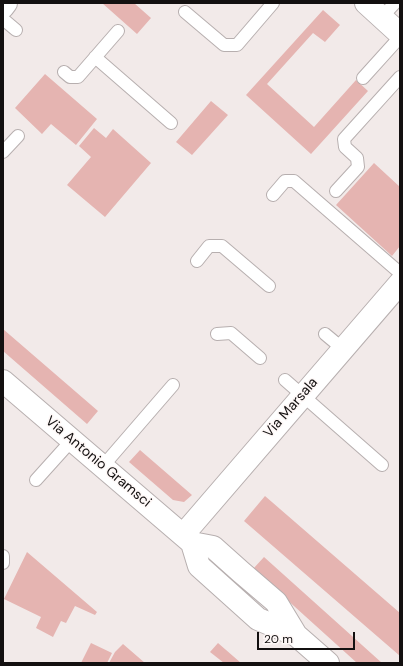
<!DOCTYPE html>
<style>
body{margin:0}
#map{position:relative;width:403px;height:666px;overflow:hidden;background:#f2eae9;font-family:"DM Sans",sans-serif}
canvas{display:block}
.frame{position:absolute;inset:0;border:4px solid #131010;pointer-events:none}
.scale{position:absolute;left:257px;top:632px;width:98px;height:18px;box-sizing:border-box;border:2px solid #131010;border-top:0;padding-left:5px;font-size:12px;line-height:14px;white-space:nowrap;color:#131010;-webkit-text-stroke:3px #fef8f7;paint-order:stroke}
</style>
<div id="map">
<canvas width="403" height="666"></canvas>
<div class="frame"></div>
<div class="scale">20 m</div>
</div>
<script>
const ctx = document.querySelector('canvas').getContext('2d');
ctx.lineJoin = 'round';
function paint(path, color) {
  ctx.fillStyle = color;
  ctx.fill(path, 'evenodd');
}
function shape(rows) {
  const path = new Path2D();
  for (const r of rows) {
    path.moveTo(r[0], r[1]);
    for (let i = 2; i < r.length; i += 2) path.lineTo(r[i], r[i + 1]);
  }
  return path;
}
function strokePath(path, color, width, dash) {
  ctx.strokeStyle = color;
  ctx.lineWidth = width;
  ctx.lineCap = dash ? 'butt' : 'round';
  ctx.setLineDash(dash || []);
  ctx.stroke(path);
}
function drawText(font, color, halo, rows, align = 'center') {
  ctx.font = font + ' "DM Sans",sans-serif';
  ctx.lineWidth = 3;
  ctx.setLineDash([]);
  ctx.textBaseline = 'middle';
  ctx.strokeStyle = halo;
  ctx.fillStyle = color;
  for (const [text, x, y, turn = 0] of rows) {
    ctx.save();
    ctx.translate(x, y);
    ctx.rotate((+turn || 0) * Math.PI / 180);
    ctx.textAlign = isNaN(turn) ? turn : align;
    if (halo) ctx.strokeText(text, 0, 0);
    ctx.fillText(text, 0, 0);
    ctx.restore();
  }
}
const green = shape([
 [102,3,134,3,151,18,137,34],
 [323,10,340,25,325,42,313,33,267,84,314,127,356,80,368,91,311,154,246,95],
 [45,74,97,119,76,145,51,124,42,134,15,108],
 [211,101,228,115,192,155,176,142],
 [94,128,106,138,113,129,151,163,105,217,67,185,91,157,79,146],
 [374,163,400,187,400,246,392,256,336,205],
 [3,329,98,411,87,424,3,351],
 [140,450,192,495,184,502,173,500,129,462],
 [265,496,400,613,400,656,244,521],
 [27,552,97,612,95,615,75,606,66,623,61,621,53,637,36,628,41,617,4,599],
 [264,557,382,663,357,663,253,569],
 [91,643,112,653,107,663,81,663],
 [218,643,241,663,224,663,210,652],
 [123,644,145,663,109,663,115,652]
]);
const lane = shape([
 [185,12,224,45,237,45,273,3],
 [382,17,395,3],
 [3,19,16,30],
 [95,57,171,123],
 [64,72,70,77,78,77,118,31],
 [363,78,400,37],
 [3,152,18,136],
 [336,191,358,167,357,158,345,147,344,139,400,77],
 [273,195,285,181,294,181,400,273],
 [197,261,209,246,222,246,269,286],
 [217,334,231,333,260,358],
 [325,334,343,349],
 [285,380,382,465],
 [103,466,173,385],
 [36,480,72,440],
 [3,556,3,563]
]);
const street = shape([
 [366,3,400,34],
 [3,7,6,3],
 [3,381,192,543,199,566,258,619,296,635],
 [183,535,400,283],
 [192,543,213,547,241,572,276,602,296,635,328,663]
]);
const streetNames = [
 ["Via Marsala",291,408,-49],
 ["Via Antonio Gramsci",98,462,40]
];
paint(green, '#e5b4b1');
strokePath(lane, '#b7afaf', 14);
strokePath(street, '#b7afaf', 24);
strokePath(lane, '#fff', 12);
strokePath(street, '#fff', 22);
drawText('14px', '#131010', '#fef8f7', streetNames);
</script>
